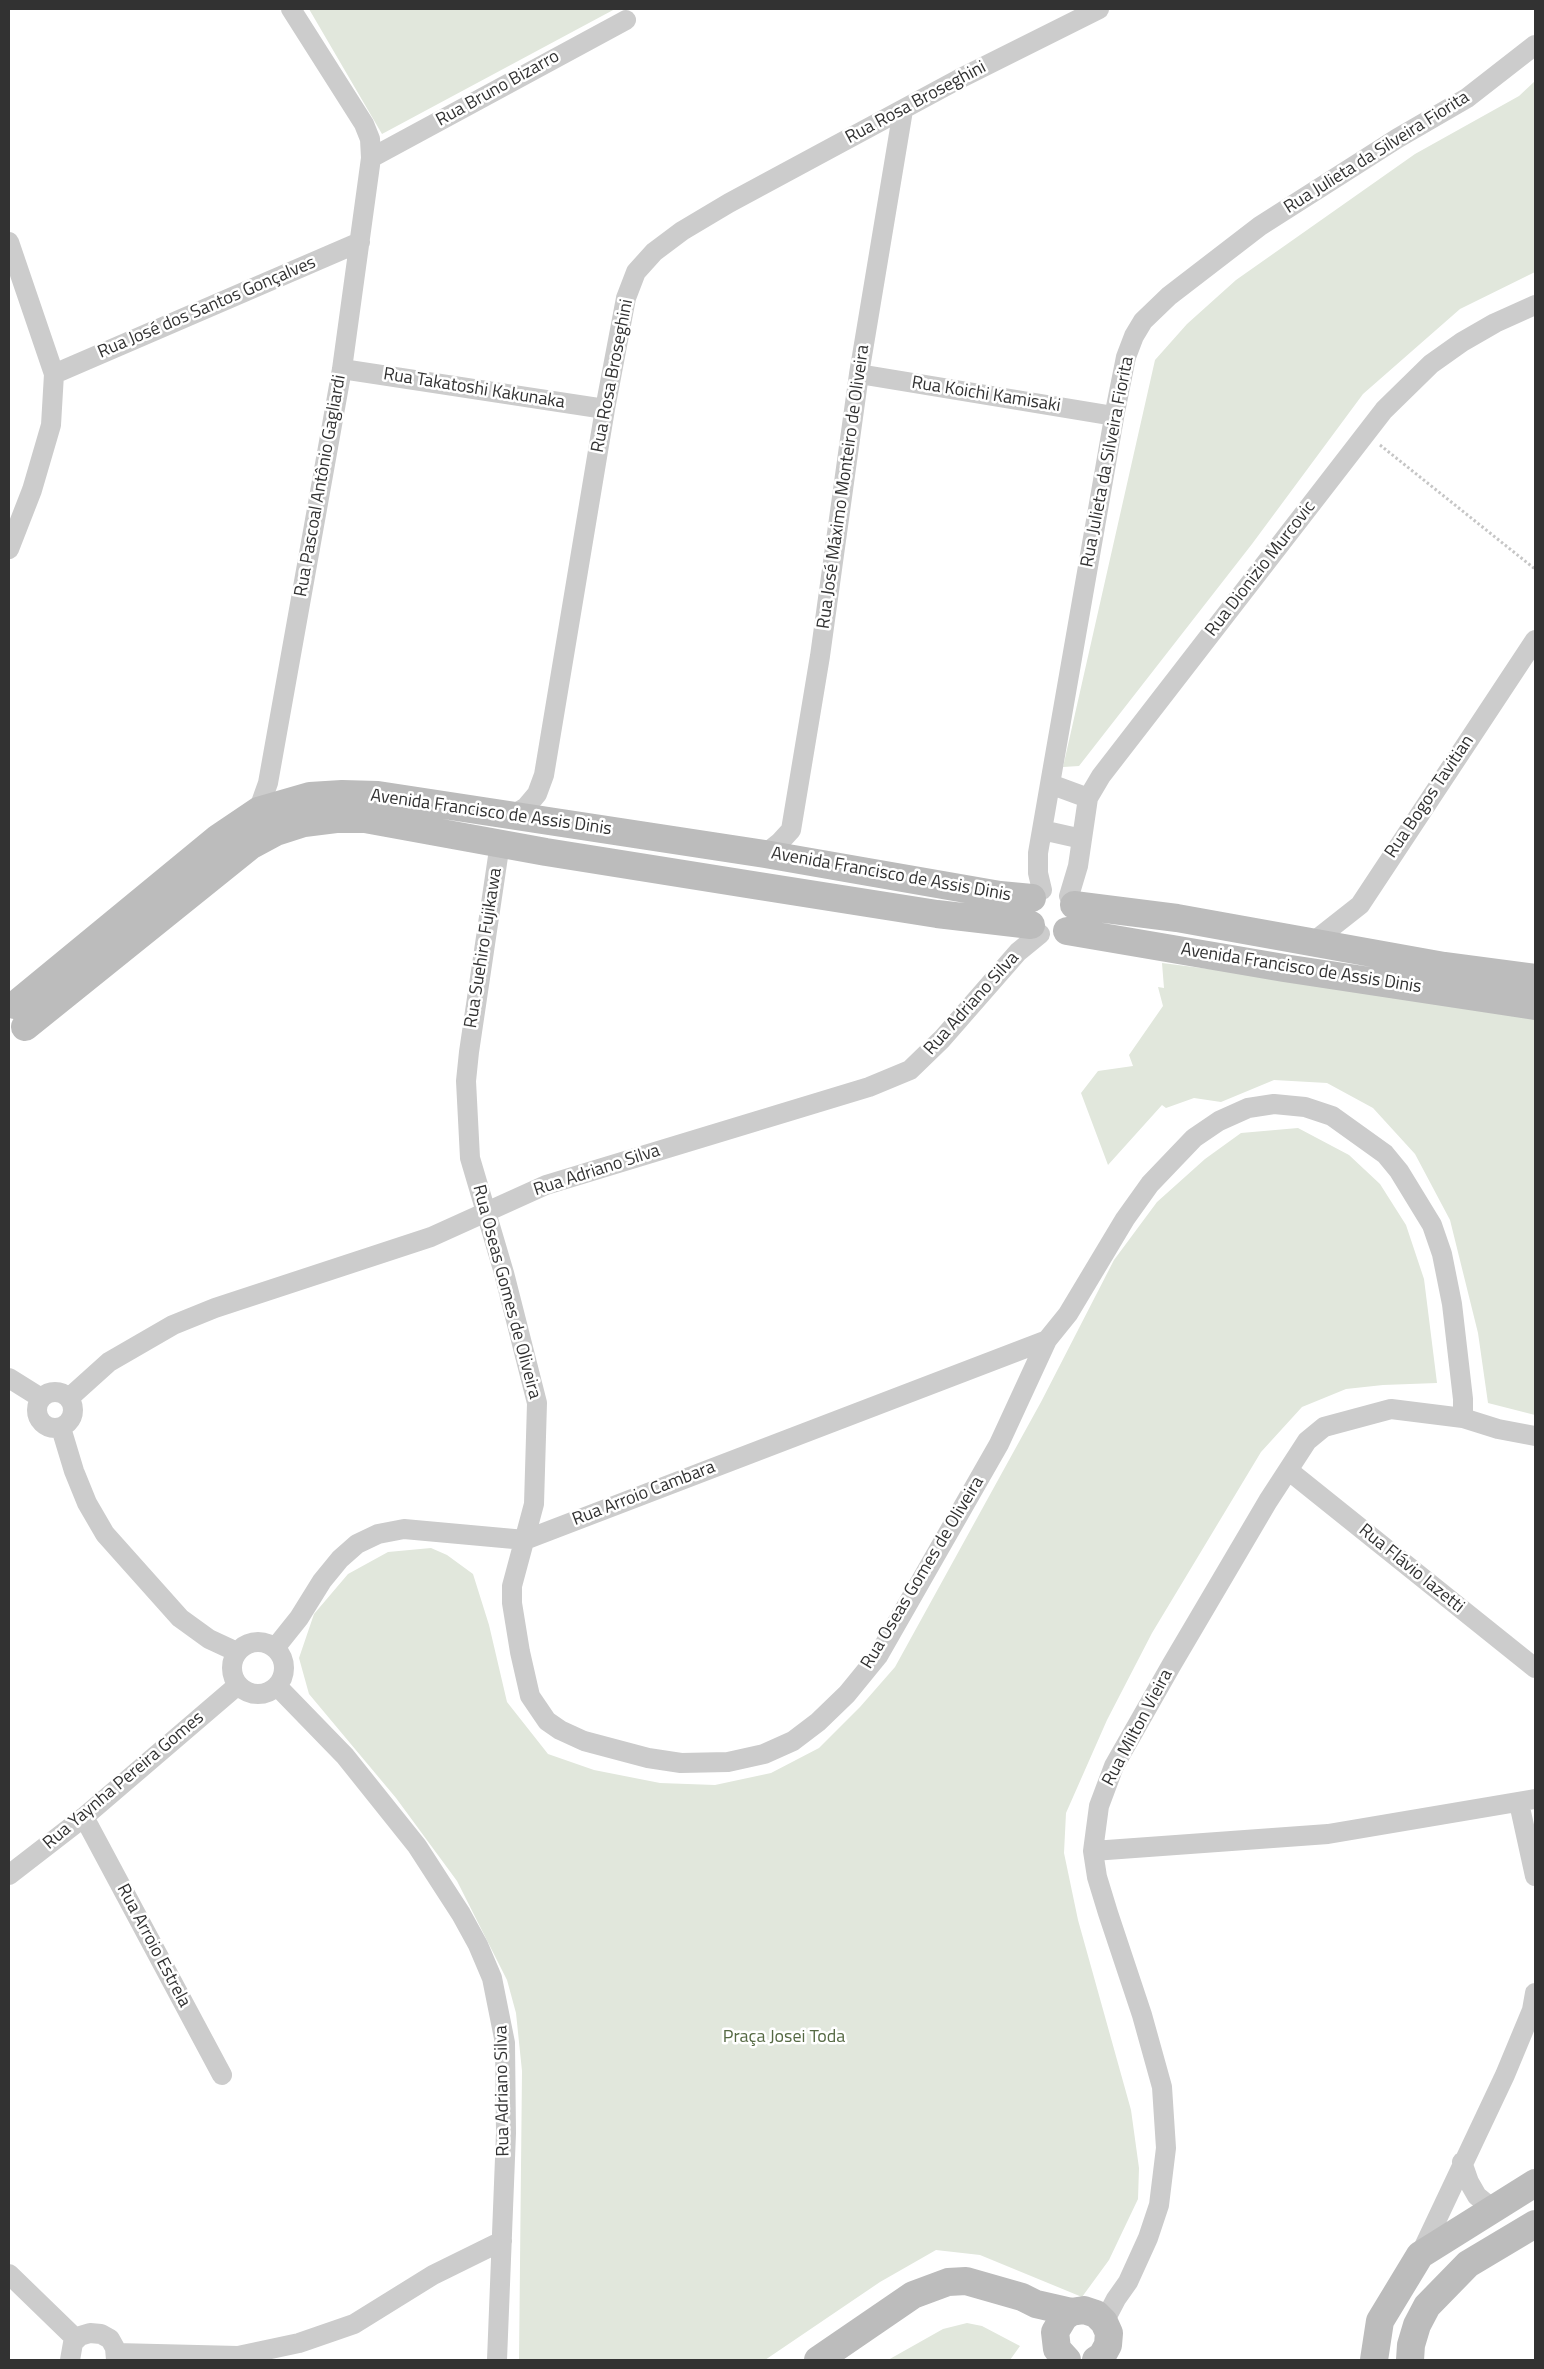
<!DOCTYPE html>
<meta charset="utf-8">
<style>
body{margin:0}
#map{position:relative;width:1544px;height:2369px;overflow:hidden;background:#fff;font-family:"Titillium Web",sans-serif}
canvas{display:block}
.frame{position:absolute;inset:0;border:10px solid #323232;pointer-events:none}
</style>
<div id="map">
<canvas width="1544" height="2369"></canvas>
<div class="frame"></div>
</div>
<script>
const ctx = document.querySelector('canvas').getContext('2d');
ctx.lineJoin = 'round';
function paint(path, color) {
  ctx.fillStyle = color;
  ctx.fill(path, 'evenodd');
}
function shape(rows) {
  const path = new Path2D();
  for (const r of rows) {
    if (r.length === 3) {
      path.moveTo(r[0] + r[2], r[1]);
      path.arc(r[0], r[1], r[2], 0, 2 * Math.PI);
      continue;
    }
    path.moveTo(r[0], r[1]);
    for (let i = 2; i < r.length; i += 2) path.lineTo(r[i], r[i + 1]);
  }
  return path;
}
function strokePath(path, color, width, dash) {
  ctx.strokeStyle = color;
  ctx.lineWidth = width;
  ctx.lineCap = dash ? 'butt' : 'round';
  ctx.setLineDash(dash || []);
  ctx.stroke(path);
}
function drawText(font, color, halo, rows, align = 'center') {
  ctx.font = font + ' "Titillium Web",sans-serif';
  ctx.lineWidth = 5;
  ctx.setLineDash([]);
  ctx.textBaseline = 'middle';
  ctx.strokeStyle = halo;
  ctx.fillStyle = color;
  for (const [text, x, y, turn = 0] of rows) {
    ctx.save();
    ctx.translate(x, y);
    ctx.rotate((+turn || 0) * Math.PI / 180);
    ctx.textAlign = isNaN(turn) ? turn : align;
    if (halo) ctx.strokeText(text, 0, 0);
    ctx.fillText(text, 0, 0);
    ctx.restore();
  }
}
const green = shape([
 [309,9,615,9,382,134],
 [1535,81,1535,272,1460,309,1363,394,1252,544,1079,766,1063,767,1155,360,1187,324,1236,280,1415,154,1519,96],
 [1162,963,1383,991,1535,1015,1535,1415,1488,1403,1478,1333,1450,1220,1415,1154,1373,1108,1327,1083,1274,1080,1221,1102,1194,1098,1166,1108,1162,1105,1108,1165,1081,1093,1098,1071,1133,1066,1129,1055,1163,1006,1158,987,1164,988],
 [1298,1128,1349,1155,1380,1184,1406,1225,1424,1279,1437,1383,1383,1385,1346,1389,1302,1407,1261,1452,1152,1633,1107,1720,1066,1813,1064,1853,1078,1920,1131,2110,1139,2168,1138,2199,1109,2260,1082,2297,980,2255,936,2250,880,2282,765,2360,519,2360,522,2071,516,2013,507,1980,457,1881,396,1798,309,1694,299,1658,314,1614,348,1574,388,1552,431,1548,447,1555,473,1574,489,1625,507,1702,548,1754,594,1770,660,1783,715,1785,771,1773,819,1748,860,1707,895,1667,1041,1402,1114,1260,1157,1202,1205,1159,1241,1133],
 [967,2323,982,2326,1020,2346,1010,2360,888,2360,943,2329]
]);
const path = shape([
 [1380,445,1535,569]
]);
const street = shape([
 [371,158,626,20],
 [9,242,54,374,51,425,32,490,9,549],
 [342,369,605,409],
 [54,374,360,242],
 [859,374,1114,416],
 [1050,784,1088,798],
 [258,811,268,783,342,369,371,158,370,139,364,124,291,9],
 [511,816,526,807,537,794,544,775,605,409,626,298,636,272,654,252,682,231,729,203,959,79,1099,9],
 [1042,830,1082,839],
 [500,843,469,1052,466,1081,470,1158,504,1273,537,1403,534,1504,512,1586,512,1603,520,1652,530,1696,547,1721,560,1730,584,1741,648,1758,681,1763,728,1762,764,1754,793,1741,818,1722,847,1694,878,1656,999,1444,1047,1340,1068,1314,1125,1219,1150,1184,1194,1138,1219,1121,1248,1108,1274,1104,1305,1107,1332,1116,1385,1154,1399,1171,1432,1225,1442,1254,1452,1304,1463,1399,1463,1418],
 [765,854,780,842,791,830,820,656,859,374,903,110],
 [1042,890,1038,873,1038,853,1050,784,1115,412,1126,357,1134,336,1143,321,1169,296,1260,226,1398,138,1467,98,1535,45],
 [1069,896,1078,866,1088,798,1101,776,1384,410,1431,364,1462,342,1495,323,1535,305],
 [1313,942,1360,905,1535,640],
 [9,1378,41,1398],
 [55,1410,18],
 [69,1398,109,1362,173,1325,215,1308,431,1237,546,1185,869,1087,910,1070,942,1039,1018,952,1040,934],
 [61,1428,74,1471,87,1503,105,1534,180,1618,209,1639,237,1652],
 [1288,1470,1535,1668],
 [258,1668,26],
 [275,1648,299,1618,322,1581,340,1559,357,1544,378,1534,404,1529,525,1540,1047,1340],
 [277,1686,345,1756,417,1846,461,1914,478,1945,492,1978,505,2043,506,2133,497,2360],
 [1519,1803,1535,1876],
 [84,1817,222,2075],
 [1093,1851,1328,1834,1535,1799],
 [9,1875,84,1817,238,1685],
 [1462,2162,1469,2182,1477,2196,1493,2209],
 [1420,2255,1505,2075,1532,2010,1535,1993],
 [9,2274,76,2339],
 [1104,2322,1116,2299,1128,2282,1148,2238,1159,2205,1166,2148,1162,2087,1142,2015,1108,1913,1097,1877,1093,1851,1099,1806,1114,1766,1172,1664,1268,1501,1307,1441,1324,1427,1391,1409,1463,1418,1498,1429,1535,1436],
 [116,2353,238,2356,299,2343,354,2324,433,2275,502,2241],
 [70,2360,73,2343,80,2336,90,2333,101,2334,110,2339,115,2348,116,2360]
]);
const secondary = shape([
 [1074,905,1177,918,1444,966,1535,978],
 [1067,931,1284,968,1535,1006],
 [15,1005,218,838,258,811,310,796,342,794,378,795,765,854,1000,895,1032,898],
 [25,1027,250,846,276,832,304,823,336,819,365,819,546,852,753,885,937,914,1031,925],
 [818,2360,913,2295,948,2282,966,2281,1022,2297,1036,2304,1071,2312],
 [1067,2360,1057,2349,1055,2332,1064,2317,1071,2312,1084,2310,1096,2314,1104,2322,1109,2333,1108,2345,1102,2356,1096,2360],
 [1374,2360,1380,2321,1420,2255,1535,2183],
 [1410,2360,1411,2345,1417,2325,1427,2306,1468,2264,1535,2224]
]);
const streetNames = [
 ["Rua Bruno Bizarro",498,89,-29],
 ["Rua Rosa Broseghini",916,103,-28],
 ["Rua Julieta da Silveira Fiorita",1377,153,-32],
 ["Rua José dos Santos Gonçalves",207,308,-23],
 ["Rua Rosa Broseghini",613,376,-79],
 ["Rua Takatoshi Kakunaka",474,389,9],
 ["Rua Koichi Kamisaki",986,395,9],
 ["Rua Julieta da Silveira Fiorita",1108,462,-79],
 ["Rua Pascoal Antônio Gagliardi",321,486,-80],
 ["Rua José Máximo Monteiro de Oliveira",844,487,-82],
 ["Rua Dionizio Murcovic",1261,569,-52],
 ["Rua Bogos Tavitian",1430,797,-56],
 ["Avenida Francisco de Assis Dinis",491,813,8],
 ["Avenida Francisco de Assis Dinis",891,875,10],
 ["Rua Suehiro Fujikawa",484,948,-81],
 ["Avenida Francisco de Assis Dinis",1301,969,9],
 ["Rua Adriano Silva",972,1004,-48],
 ["Rua Adriano Silva",597,1171,-18],
 ["Rua Oseas Gomes de Oliveira",506,1292,75],
 ["Rua Arroio Cambara",644,1494,-21],
 ["Rua Flávio Iazetti",1411,1569,39],
 ["Rua Oseas Gomes de Oliveira",923,1573,-59],
 ["Rua Milton Vieira",1138,1728,-62],
 ["Rua Yaynha Pereira Gomes",124,1781,-40],
 ["Rua Arroio Estrela",153,1946,62],
 ["Rua Adriano Silva",503,2091,-91]
];
const parkNames = [
 ["Praça Josei Toda",784,2038]
];
paint(green, '#e1e7dc');
strokePath(path, '#c6c6c6', 3, [2.5, 2.5]);
strokePath(street, '#ccc', 20);
strokePath(secondary, '#bcbcbc', 28);
drawText('18px', '#323232', '#fff', streetNames);
drawText('18px', '#556943', '#fff', parkNames);
</script>
